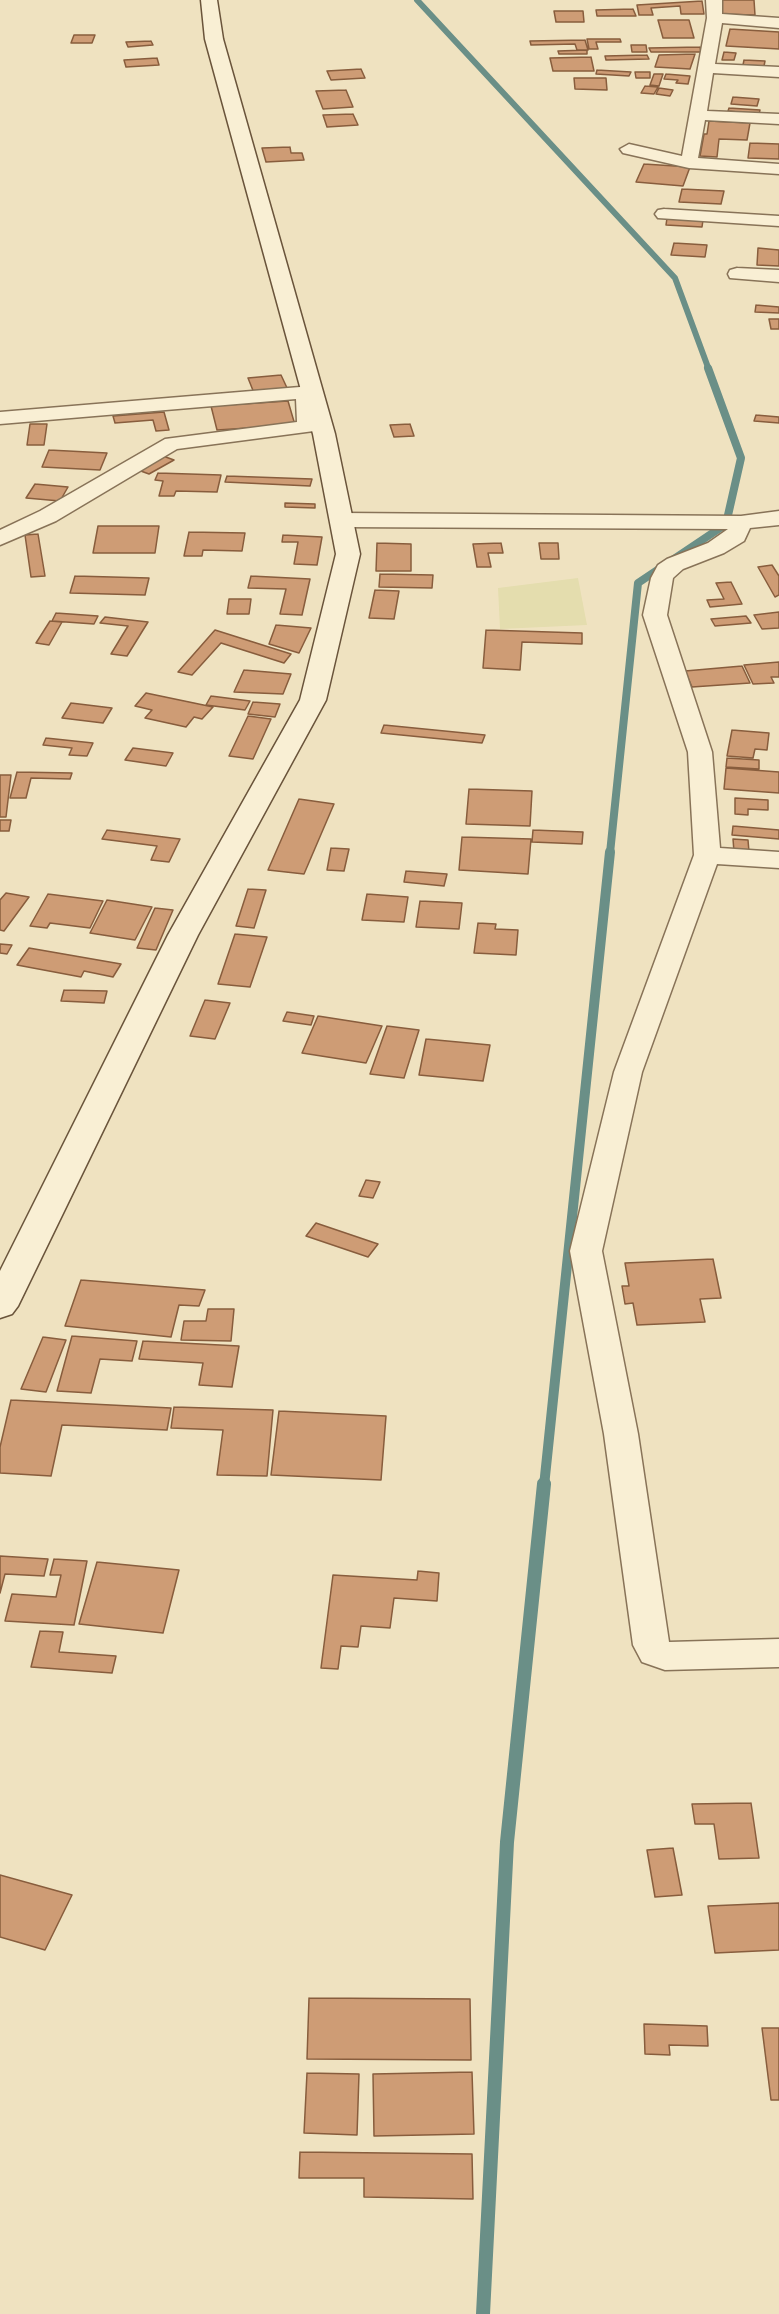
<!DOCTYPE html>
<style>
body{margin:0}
canvas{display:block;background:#efe2c0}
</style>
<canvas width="779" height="2314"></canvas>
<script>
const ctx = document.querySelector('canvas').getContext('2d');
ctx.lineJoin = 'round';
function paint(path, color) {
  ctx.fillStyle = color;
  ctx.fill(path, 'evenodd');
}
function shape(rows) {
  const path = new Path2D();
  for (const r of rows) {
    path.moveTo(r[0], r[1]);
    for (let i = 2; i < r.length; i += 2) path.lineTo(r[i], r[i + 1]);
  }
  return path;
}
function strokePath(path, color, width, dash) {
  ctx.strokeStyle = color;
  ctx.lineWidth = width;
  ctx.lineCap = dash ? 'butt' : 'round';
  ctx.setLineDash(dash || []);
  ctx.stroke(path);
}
const farmland = shape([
 [578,578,587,625,500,629,498,588]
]);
const streamFar3 = shape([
 [417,0,675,278,709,370]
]);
const streamFar2 = shape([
 [610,853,638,583,726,524,741,458,708,368]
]);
const streamFar1 = shape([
 [544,1486,610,852]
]);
const stream = shape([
 [483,2314,507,1842,544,1484]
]);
const building = shape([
 [718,0,754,0,755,15,718,14,718,0],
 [702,1,704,14,681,14,680,6,651,8,653,15,639,15,637,5,702,1],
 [633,9,636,16,597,16,596,10,633,9],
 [554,11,583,11,584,22,556,22,554,11],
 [658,20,689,20,694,38,663,38,658,20],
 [730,29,779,32,779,49,726,46,730,29],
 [74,35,95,35,92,43,71,43,74,35],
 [587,39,620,39,621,42,596,42,598,49,589,49,587,39],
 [585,40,588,50,577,50,575,44,531,45,530,41,585,40],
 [151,41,153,45,128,47,126,42,151,41],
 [631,45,646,45,647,52,632,52,631,45],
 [700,47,701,52,651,52,649,48,700,47],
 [587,50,587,54,559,54,558,51,587,50],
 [724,52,736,53,734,60,722,60,724,52],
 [695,54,690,69,655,67,659,55,695,54],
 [647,55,649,59,606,60,605,56,647,55],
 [591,57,594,71,553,71,550,58,591,57],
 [157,58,159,65,126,67,124,60,157,58],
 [744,60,765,61,764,66,743,65,744,60],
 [361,69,365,78,331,80,327,71,361,69],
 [597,70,631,72,629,76,596,74,597,70],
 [635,72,650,72,650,78,636,78,635,72],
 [654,74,663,74,659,86,650,85,654,74],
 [666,74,690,76,688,84,676,83,678,80,664,79,666,74],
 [574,78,606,78,607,90,575,89,574,78],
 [645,86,658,87,654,94,641,93,645,86],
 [659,88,673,90,670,96,656,94,659,88],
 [346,90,353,107,323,109,316,91,346,90],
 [733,97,759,99,757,106,731,104,733,97],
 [729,108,760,110,759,114,728,111,729,108],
 [353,114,358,125,327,127,323,115,353,114],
 [709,121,750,123,747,140,719,139,717,157,700,156,704,134,707,134,709,121],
 [750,143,779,144,779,159,748,158,750,143],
 [290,147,291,153,302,153,304,160,266,162,262,148,290,147],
 [644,164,690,167,683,186,636,182,644,164],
 [682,189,724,191,721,204,679,202,682,189],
 [667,218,703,220,702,227,666,225,667,218],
 [674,243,707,245,705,257,671,255,674,243],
 [758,248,779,250,779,266,757,265,758,248],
 [756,305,779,307,779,313,755,312,756,305],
 [769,319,779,319,779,329,771,329,769,319],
 [281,375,288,390,254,393,248,378,281,375],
 [288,401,295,425,217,430,211,406,288,401],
 [164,412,169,430,156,431,153,420,115,423,113,416,164,412],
 [756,415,779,417,779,423,754,421,756,415],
 [30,424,47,424,44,445,27,445,30,424],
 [410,424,414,436,394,437,390,425,410,424],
 [49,450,107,453,100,470,42,467,49,450],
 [163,456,174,460,149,474,138,470,163,456],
 [158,473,221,475,217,492,176,491,174,496,159,496,163,481,155,480,158,473],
 [227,476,312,479,310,486,225,482,227,476],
 [35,484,68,487,60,501,26,498,35,484],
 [285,503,315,504,315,508,285,507,285,503],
 [98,526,159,526,155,553,93,553,98,526],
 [189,532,245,533,242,551,203,550,202,556,184,556,189,532],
 [38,534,45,576,31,577,25,535,38,534],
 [283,535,322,537,317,565,294,564,298,542,282,542,283,535],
 [377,543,411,544,411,571,376,571,377,543],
 [501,543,503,553,488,553,491,567,477,567,473,544,501,543],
 [539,543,558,543,559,559,541,559,539,543],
 [772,565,779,576,779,595,775,597,758,567,772,565],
 [380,574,433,575,432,588,379,587,380,574],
 [75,576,149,578,145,595,70,593,75,576],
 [251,576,310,579,302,615,280,614,286,589,248,588,251,576],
 [731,582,742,604,710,607,707,600,724,599,716,583,731,582],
 [375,590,399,591,394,619,369,618,375,590],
 [229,599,251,599,249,614,227,614,229,599],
 [779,612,779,628,762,629,754,615,779,612],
 [56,613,98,616,94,624,52,621,56,613],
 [746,616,751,623,715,626,711,619,746,616],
 [105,617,148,622,127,656,111,654,128,626,100,623,105,617],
 [50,621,62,622,49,645,36,643,50,621],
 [276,625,311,628,299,653,269,644,276,625],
 [215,630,291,654,284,663,221,643,192,675,178,672,215,630],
 [486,630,582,633,582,644,522,642,520,670,483,668,486,630],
 [779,662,779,677,771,677,774,683,753,684,744,665,779,662],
 [742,666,750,683,692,687,685,671,742,666],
 [244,670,291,674,283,694,234,692,244,670],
 [146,693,213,707,202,719,194,717,186,727,145,718,152,710,135,706,146,693],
 [211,696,250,701,245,710,206,705,211,696],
 [253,702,280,704,275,717,248,714,253,702],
 [71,703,112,708,103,723,62,718,71,703],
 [248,716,271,719,253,759,229,756,248,716],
 [384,725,485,735,482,743,381,733,384,725],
 [732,730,769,733,767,750,755,749,753,758,727,756,732,730],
 [46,738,93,743,87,756,69,755,72,748,43,745,46,738],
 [133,748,173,753,166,766,125,760,133,748],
 [727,758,759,760,759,769,726,767,727,758],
 [726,768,779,772,779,793,724,789,726,768],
 [17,772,72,773,70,779,31,778,26,798,10,798,17,772],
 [0,775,11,775,6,817,0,817,0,775],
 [469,789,532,791,530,826,466,824,469,789],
 [735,798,768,800,768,810,748,809,748,815,735,814,735,798],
 [299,799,334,804,304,874,268,870,299,799],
 [0,820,11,820,9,831,0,831,0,820],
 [733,826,779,830,779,839,732,835,733,826],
 [107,830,180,839,169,862,151,860,157,846,102,839,107,830],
 [533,830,583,832,582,844,532,842,533,830],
 [462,837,531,839,528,874,459,870,462,837],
 [733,839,748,840,749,852,734,852,733,839],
 [331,848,349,849,344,871,327,870,331,848],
 [406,871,447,874,444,886,404,882,406,871],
 [248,889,266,890,254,928,236,926,248,889],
 [6,893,29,897,4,931,0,930,0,900,6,893],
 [48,894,103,901,90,928,50,923,47,928,30,926,48,894],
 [367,894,408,897,404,922,362,920,367,894],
 [107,900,152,907,135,940,90,933,107,900],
 [420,901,462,903,459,929,416,927,420,901],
 [155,908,173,910,156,950,137,948,155,908],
 [478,923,496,924,495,929,518,930,516,955,474,953,478,923],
 [235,934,267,937,250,987,218,984,235,934],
 [0,944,12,945,7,954,0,953,0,944],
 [29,948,121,964,113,977,84,971,81,977,17,965,29,948],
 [64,990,107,991,104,1003,61,1001,64,990],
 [205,1000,230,1003,215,1039,190,1036,205,1000],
 [287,1012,314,1016,311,1025,283,1021,287,1012],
 [318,1016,382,1026,366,1063,302,1053,318,1016],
 [387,1026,419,1030,404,1078,370,1074,387,1026],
 [426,1039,490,1045,483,1081,419,1075,426,1039],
 [366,1180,380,1182,373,1198,359,1196,366,1180],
 [316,1223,378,1244,368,1257,306,1236,316,1223],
 [713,1259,721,1298,700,1299,705,1322,637,1325,633,1303,625,1304,622,1286,629,1286,625,1263,713,1259],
 [81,1280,205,1290,199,1306,179,1305,171,1337,65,1326,81,1280],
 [208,1309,234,1309,231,1341,181,1340,184,1321,206,1321,208,1309],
 [72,1336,137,1341,132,1361,100,1359,91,1393,57,1391,72,1336],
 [43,1337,66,1340,46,1392,21,1389,43,1337],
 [143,1341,239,1346,232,1387,199,1385,203,1363,139,1359,143,1341],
 [11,1400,171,1408,167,1430,62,1425,51,1476,0,1473,0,1447,11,1400],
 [174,1407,273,1410,267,1476,217,1475,223,1430,171,1428,174,1407],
 [279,1411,386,1416,381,1480,271,1475,279,1411],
 [0,1556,48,1559,44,1576,5,1574,0,1593,0,1556],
 [54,1559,87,1561,74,1625,5,1621,12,1594,56,1597,61,1575,50,1575,54,1559],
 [97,1562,179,1570,163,1633,79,1624,97,1562],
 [418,1571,439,1573,437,1601,394,1598,390,1628,361,1626,358,1647,341,1646,338,1669,321,1668,333,1575,417,1580,418,1571],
 [40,1631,63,1632,59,1652,116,1656,112,1673,31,1667,40,1631],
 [751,1803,759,1858,719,1859,714,1824,695,1824,692,1804,751,1803],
 [673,1848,682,1895,655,1897,647,1850,673,1848],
 [0,1875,72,1895,45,1950,0,1937,0,1875],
 [779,1903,779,1950,715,1953,708,1906,779,1903],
 [309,1998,470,1999,471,2060,307,2059,309,1998],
 [644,2024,707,2026,708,2046,669,2045,670,2055,645,2054,644,2024],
 [762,2028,779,2028,779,2100,771,2100,762,2028],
 [472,2072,474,2134,374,2136,373,2074,472,2072],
 [307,2073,359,2074,357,2135,304,2133,307,2073],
 [300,2152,472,2154,473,2199,364,2197,364,2178,299,2178,300,2152]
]);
const street = shape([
 [706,0,722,0,722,14,779,18,779,28,722,23,715,64,779,67,779,77,713,73,707,111,779,114,779,124,705,120,698,158,779,164,779,174,689,168,623,153,620,149,629,144,682,156,707,18,706,0],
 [664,209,779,216,779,226,658,218,655,214,658,210,664,209],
 [737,268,779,270,779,282,730,278,728,274,730,270,737,268],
 [312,386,319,388,322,392,316,397,317,427,314,431,177,449,56,521,0,545,0,530,40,511,165,439,297,422,296,399,0,424,0,412,312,386],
 [779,511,779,525,750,528,744,541,724,553,683,569,673,578,667,615,712,752,720,848,779,852,779,868,717,864,642,1072,602,1251,638,1434,669,1642,779,1639,779,1667,665,1670,642,1662,633,1645,604,1434,570,1251,614,1072,694,855,688,752,643,615,651,578,658,565,667,559,708,543,728,529,342,527,334,525,331,520,334,515,342,513,741,516,779,511]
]);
const secondary = shape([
 [201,0,217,0,223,39,335,434,360,554,326,700,198,935,18,1306,12,1314,0,1318,0,1271,168,935,300,700,336,554,313,434,205,39,201,0]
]);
paint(farmland, '#e4ddae');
strokePath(streamFar3, '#6a8f87', 6);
strokePath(streamFar2, '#6a8f87', 8);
strokePath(streamFar1, '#6a8f87', 10);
strokePath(stream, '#6a8f87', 14);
paint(building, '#ce9c75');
strokePath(building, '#885d3d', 1.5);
strokePath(street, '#887358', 3);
strokePath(secondary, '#6a543b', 3);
paint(street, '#f9efd4');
paint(secondary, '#f9efd4');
</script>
